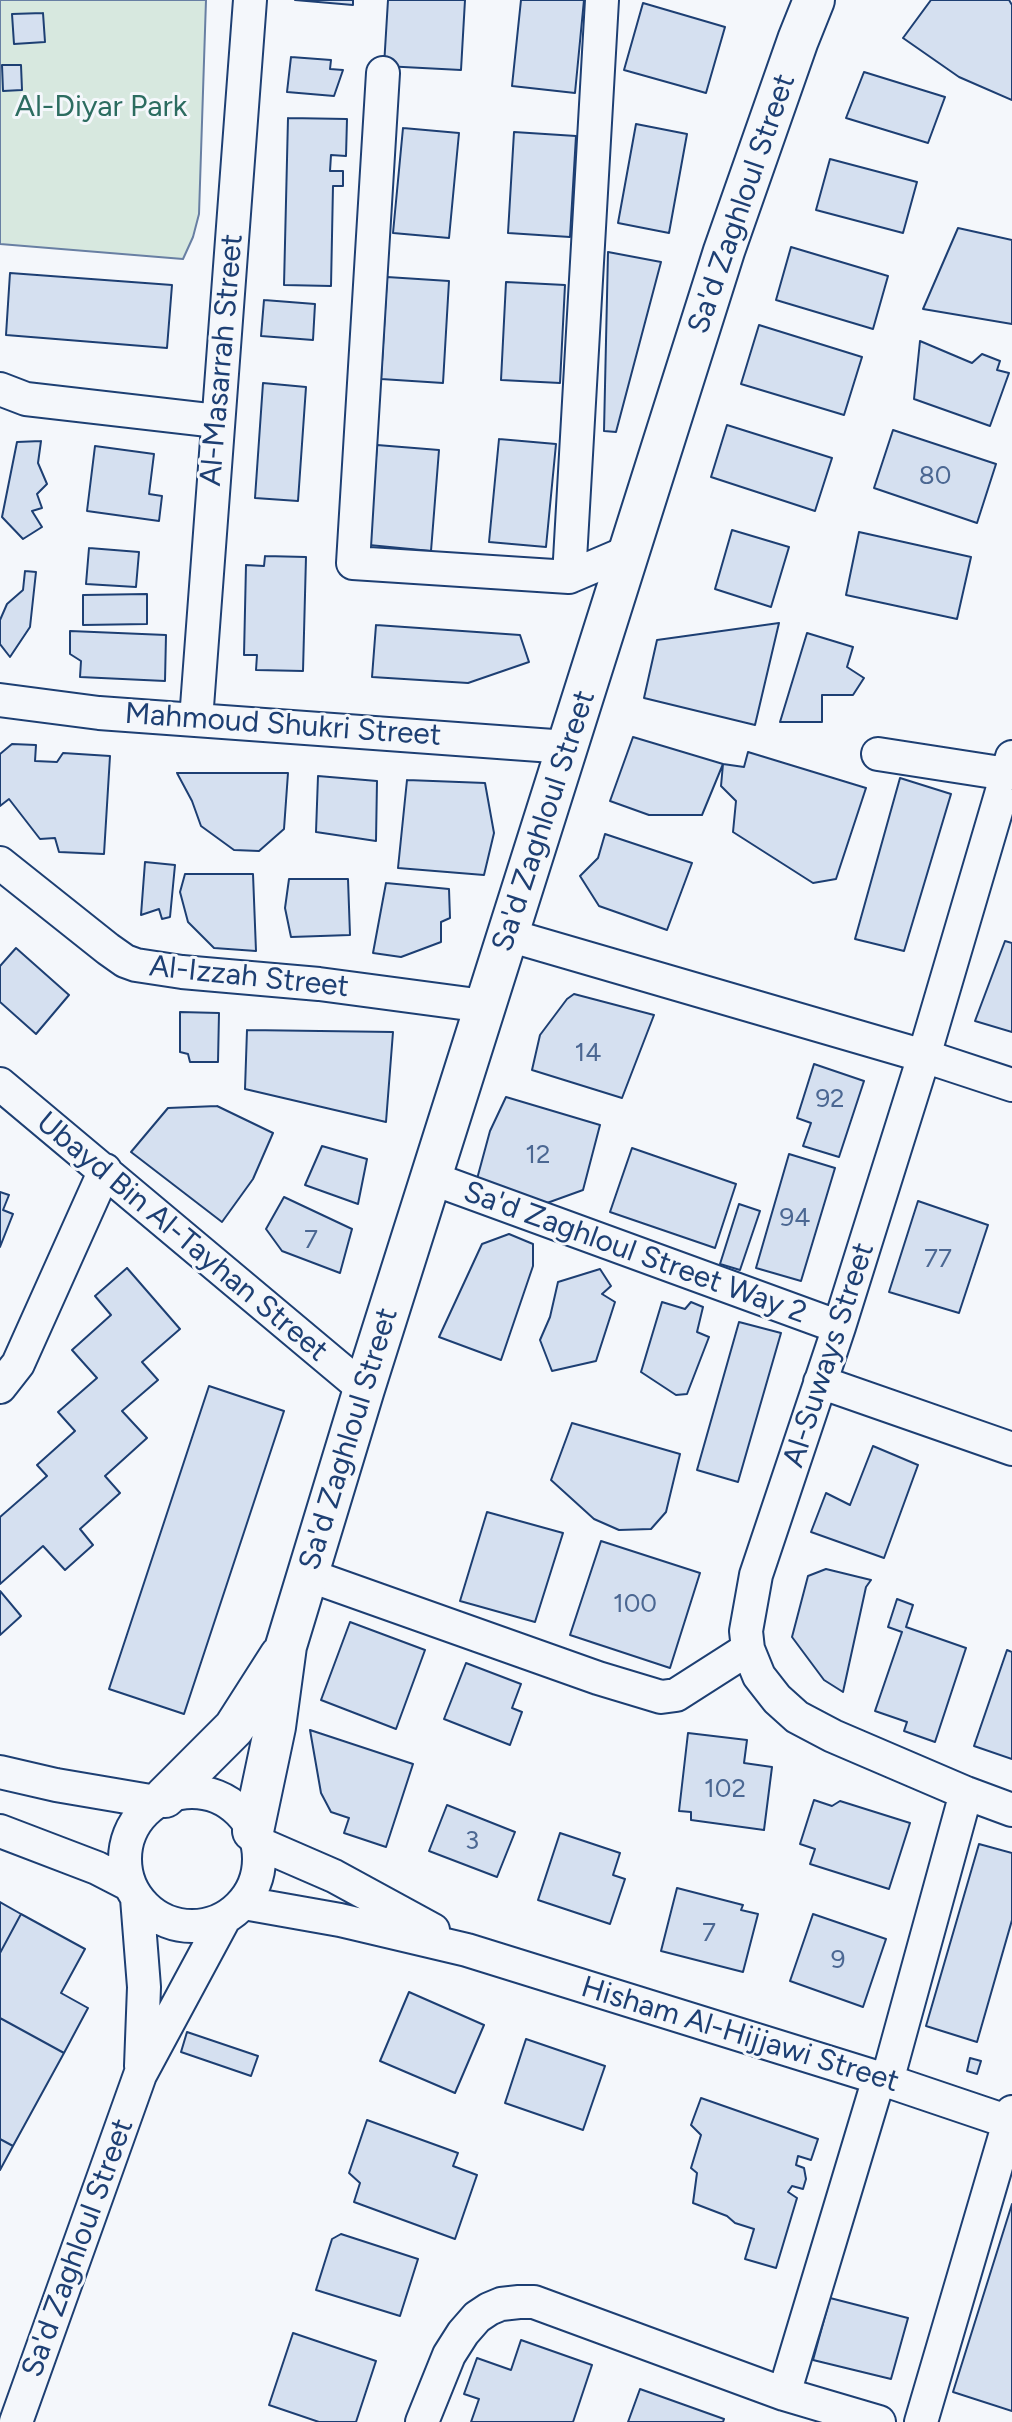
<!DOCTYPE html>
<style>
body{margin:0}
canvas{display:block;background:#f4f7fb}
</style>
<canvas width="1012" height="2422"></canvas>
<script>
const ctx = document.querySelector('canvas').getContext('2d');
ctx.lineJoin = 'round';
function paint(path, color) {
  ctx.fillStyle = color;
  ctx.fill(path, 'evenodd');
}
function shape(rows) {
  const path = new Path2D();
  for (const r of rows) {
    if (r.length === 3) {
      path.moveTo(r[0] + r[2], r[1]);
      path.arc(r[0], r[1], r[2], 0, 2 * Math.PI);
      continue;
    }
    path.moveTo(r[0], r[1]);
    for (let i = 2; i < r.length; i += 2) path.lineTo(r[i], r[i + 1]);
  }
  return path;
}
function strokePath(path, color, width, dash) {
  ctx.strokeStyle = color;
  ctx.lineWidth = width;
  ctx.lineCap = dash ? 'butt' : 'round';
  ctx.setLineDash(dash || []);
  ctx.stroke(path);
}
function drawText(font, color, halo, rows, align = 'center') {
  ctx.font = font + ' Figtree,sans-serif';
  ctx.lineWidth = 6;
  ctx.setLineDash([]);
  ctx.textBaseline = 'middle';
  ctx.strokeStyle = halo;
  ctx.fillStyle = color;
  for (const [text, x, y, turn = 0] of rows) {
    ctx.save();
    ctx.translate(x, y);
    ctx.rotate((+turn || 0) * Math.PI / 180);
    ctx.textAlign = isNaN(turn) ? turn : align;
    if (halo) ctx.strokeText(text, 0, 0);
    ctx.fillText(text, 0, 0);
    ctx.restore();
  }
}
const green = shape([
 [0,0,206,0,199,214,193,237,183,259,0,244,0,0]
]);
const building = shape([
 [295,0,353,0,353,5,295,0],
 [388,0,465,0,461,70,384,66,388,0],
 [521,0,584,0,575,93,512,86,521,0],
 [931,0,1009,0,1012,5,1012,100,959,77,903,38,931,0],
 [643,3,725,27,706,93,624,70,643,3],
 [43,13,45,42,14,44,12,14,43,13],
 [291,57,331,60,330,69,343,70,334,96,287,92,291,57],
 [2,65,21,65,22,90,3,91,2,65],
 [864,72,945,97,928,143,846,118,864,72],
 [288,118,347,119,346,156,331,155,330,171,343,171,343,186,333,186,331,286,284,285,288,118],
 [636,124,687,134,669,233,618,223,636,124],
 [403,128,459,133,449,238,393,233,403,128],
 [514,132,576,136,570,237,508,233,514,132],
 [830,159,917,182,903,233,816,210,830,159],
 [958,228,1012,240,1012,324,923,309,958,228],
 [791,247,888,276,873,329,776,300,791,247],
 [608,252,661,262,616,432,604,431,608,252],
 [10,273,172,285,167,348,6,335,10,273],
 [387,277,449,281,443,383,381,379,387,277],
 [506,282,565,285,560,383,501,380,506,282],
 [264,300,315,304,313,340,261,336,264,300],
 [759,325,862,357,844,415,741,384,759,325],
 [920,341,972,363,982,354,1000,361,997,370,1009,373,990,426,914,399,920,341],
 [263,383,306,387,298,501,255,498,263,383],
 [727,425,832,458,815,511,711,477,727,425],
 [893,430,996,464,977,523,874,488,893,430],
 [499,439,556,444,546,547,489,542,499,439],
 [41,441,38,463,47,484,37,494,42,508,32,511,42,527,23,539,2,517,17,442,41,441],
 [377,445,439,450,431,551,369,545,377,445],
 [95,446,154,454,149,494,162,496,159,521,87,511,95,446],
 [732,530,789,547,771,607,715,589,732,530],
 [859,532,971,557,957,619,846,595,859,532],
 [89,548,139,552,136,587,86,584,89,548],
 [265,556,306,557,303,671,256,670,257,655,244,655,246,565,264,566,265,556],
 [25,571,36,572,30,627,10,657,0,644,0,620,7,604,23,590,25,571],
 [147,594,147,624,83,625,83,595,147,594],
 [779,623,755,725,644,698,657,640,779,623],
 [376,625,520,635,529,662,468,683,372,677,376,625],
 [70,631,166,635,165,681,80,677,81,661,70,654,70,631],
 [807,633,853,647,847,667,864,678,853,695,822,695,822,722,780,722,807,633],
 [633,737,723,764,702,815,649,815,610,801,633,737],
 [12,744,36,745,35,761,57,762,63,753,110,756,104,854,59,852,55,838,40,839,9,799,0,806,0,754,12,744],
 [748,752,866,788,836,879,813,883,733,832,736,801,721,786,723,764,744,767,748,752],
 [177,773,288,773,284,829,259,851,234,850,201,826,192,801,177,773],
 [318,776,377,781,376,841,316,832,318,776],
 [900,778,951,794,904,951,855,939,900,778],
 [407,780,485,783,494,833,484,875,398,868,407,780],
 [605,834,692,863,667,930,599,906,580,876,598,858,605,834],
 [145,862,175,865,170,917,162,919,159,909,141,915,145,862],
 [185,874,253,874,256,951,214,948,188,922,180,892,185,874],
 [289,879,348,879,350,935,291,937,285,908,289,879],
 [386,883,449,889,450,918,441,922,441,942,401,957,373,953,386,883],
 [1005,941,1012,943,1012,1032,975,1021,1005,941],
 [16,948,69,995,36,1034,0,1002,0,966,16,948],
 [574,994,654,1015,622,1098,532,1070,540,1035,567,999,574,994],
 [180,1012,219,1013,218,1062,190,1062,188,1054,180,1052,180,1012],
 [247,1030,393,1032,386,1122,245,1089,247,1030],
 [814,1064,864,1081,839,1157,803,1146,811,1123,797,1118,814,1064],
 [506,1097,600,1125,583,1190,547,1203,477,1179,490,1131,506,1097],
 [217,1106,273,1133,253,1179,222,1222,131,1152,168,1108,217,1106],
 [322,1146,367,1159,358,1204,305,1185,322,1146],
 [632,1148,736,1184,715,1248,610,1212,632,1148],
 [789,1154,835,1168,801,1281,756,1268,789,1154],
 [0,1192,9,1195,3,1210,13,1214,0,1247,0,1192],
 [284,1197,352,1229,340,1273,282,1251,266,1229,284,1197],
 [918,1201,988,1225,959,1313,889,1292,918,1201],
 [739,1204,760,1211,740,1270,720,1264,739,1204],
 [509,1234,533,1244,533,1266,501,1360,439,1337,482,1244,509,1234],
 [127,1268,180,1329,142,1362,158,1380,122,1411,147,1438,105,1476,120,1493,80,1529,93,1545,65,1570,43,1546,0,1584,0,1517,47,1476,37,1465,75,1431,58,1412,97,1378,72,1350,111,1315,95,1296,127,1268],
 [600,1269,611,1286,602,1294,615,1302,596,1361,552,1371,540,1340,550,1317,558,1282,600,1269],
 [662,1302,685,1309,691,1302,703,1307,697,1332,709,1337,687,1394,676,1395,641,1372,662,1302],
 [739,1322,781,1333,738,1482,697,1470,739,1322],
 [209,1386,284,1411,184,1714,109,1689,209,1386],
 [572,1423,680,1454,666,1512,651,1529,619,1530,594,1519,551,1480,572,1423],
 [873,1446,918,1465,884,1558,811,1532,826,1493,850,1505,873,1446],
 [487,1512,563,1533,535,1622,460,1601,487,1512],
 [601,1541,700,1573,670,1668,570,1635,601,1541],
 [826,1569,871,1580,866,1587,843,1692,824,1680,792,1637,808,1576,826,1569],
 [0,1591,21,1616,0,1635,0,1591],
 [897,1599,913,1605,906,1627,966,1648,935,1742,904,1731,907,1722,875,1711,902,1632,888,1627,897,1599],
 [350,1622,425,1650,396,1729,321,1700,350,1622],
 [1007,1650,1012,1652,1012,1759,974,1746,1007,1650],
 [466,1663,521,1684,512,1708,522,1712,510,1745,444,1719,466,1663],
 [310,1730,413,1764,386,1847,344,1833,349,1818,331,1812,321,1793,310,1730],
 [688,1733,747,1740,744,1763,772,1767,764,1830,691,1820,691,1812,679,1811,688,1733],
 [814,1800,832,1806,840,1801,910,1823,889,1889,810,1864,815,1849,800,1844,814,1800],
 [447,1805,515,1832,497,1877,429,1851,447,1805],
 [560,1833,620,1853,613,1875,625,1879,610,1924,538,1900,560,1833],
 [979,1844,1012,1853,1012,1920,977,2042,926,2026,979,1844],
 [677,1888,743,1905,741,1910,758,1914,743,1972,661,1951,677,1888],
 [0,1902,21,1914,0,1953,0,1902],
 [21,1914,85,1949,61,1993,88,2008,64,2053,0,2018,0,1953,21,1914],
 [813,1914,886,1939,863,2007,790,1981,813,1914],
 [409,1992,484,2025,455,2093,380,2061,409,1992],
 [0,2018,64,2053,13,2146,0,2139,0,2018],
 [187,2032,258,2056,251,2076,181,2052,187,2032],
 [526,2039,605,2066,583,2130,505,2103,526,2039],
 [970,2058,981,2061,977,2074,967,2071,970,2058],
 [701,2098,818,2139,811,2160,798,2156,796,2165,804,2168,806,2179,803,2189,792,2186,788,2192,797,2198,776,2268,745,2259,754,2229,735,2223,727,2216,693,2203,697,2173,691,2168,701,2135,691,2125,701,2098],
 [367,2120,458,2153,453,2166,477,2175,455,2239,354,2202,360,2183,349,2173,367,2120],
 [0,2139,13,2146,0,2170,0,2139],
 [1012,2204,1012,2411,953,2392,1012,2204],
 [341,2234,418,2259,400,2316,316,2290,332,2239,341,2234],
 [830,2298,908,2318,891,2379,813,2360,830,2298],
 [293,2333,376,2361,356,2422,319,2422,269,2405,293,2333],
 [521,2340,592,2365,573,2422,471,2422,479,2399,464,2394,477,2358,511,2370,521,2340],
 [640,2389,724,2419,723,2422,628,2422,640,2389]
]);
const minor = shape([
 [383,73,353,563,569,577,628,552],
 [0,389,26,399,217,421],
 [569,577,602,0],
 [0,700,99,713,567,747],
 [196,720,250,0],
 [878,754,1007,774],
 [1012,757,924,1056,839,1327,756,1575,746,1631,748,1649,759,1676,777,1699,797,1717,833,1736,966,1793,1012,1810],
 [0,863,108,949,125,961,136,965,182,972,319,984,484,1006],
 [508,935,924,1056,1012,1085],
 [0,1084,364,1389],
 [431,1178,839,1327],
 [820,1382,1012,1449],
 [0,1387,18,1364,105,1170],
 [308,1575,598,1678,661,1697,676,1695,748,1649],
 [0,1772,56,1785,156,1802],
 [192,1859,67],
 [0,1831,97,1868,130,1885],
 [258,1843,334,1876,433,1930],
 [137,1898,144,1987,141,2066],
 [244,1903,340,1920,467,1950,879,2078,1012,2123],
 [887,2081,966,1793],
 [784,2394,879,2078],
 [16,2422,140,2075,224,1919],
 [422,2422,449,2355,463,2333,477,2317,489,2309,501,2304,519,2302,534,2302,784,2394,879,2422],
 [921,2422,1012,2112]
]);
const major = shape([
 [165,1797,234,1728,280,1656],
 [253,1831,275,1727,286,1646,364,1389,724,251,798,40,814,0]
]);
const numberNames = [
 ["80",935,476],
 ["14",588,1053],
 ["92",830,1099],
 ["12",538,1155],
 ["94",795,1218],
 ["7",311,1240],
 ["77",938,1259],
 ["100",635,1604],
 ["102",725,1789],
 ["3",472,1841],
 ["7",709,1933],
 ["9",838,1960]
];
const parkNames = [
 ["Al-Diyar Park",101,107]
];
const streetNames = [
 ["Sa'd Zaghloul Street",742,204,-71],
 ["Al-Masarrah Street",222,360,-85],
 ["Mahmoud Shukri Street",283,725,4],
 ["Sa'd Zaghloul Street",544,821,-72],
 ["Al-Izzah Street",249,977,6],
 ["Ubayd Bin Al-Tayhan Street",182,1237,40],
 ["Sa'd Zaghloul Street Way 2",635,1253,20],
 ["Al-Suways Street",829,1355,-72],
 ["Sa'd Zaghloul Street",349,1439,-73],
 ["Hisham Al-Hijjawi Street",740,2035,17],
 ["Sa'd Zaghloul Street",78,2248,-70]
];
paint(green, '#d7e8df');
strokePath(green, '#687fa3', 2);
paint(building, '#d5e0f0');
strokePath(building, '#1d3f73', 2);
strokePath(minor, '#1d3f73', 36);
strokePath(major, '#1d3f73', 44);
strokePath(minor, '#f4f7fb', 32);
strokePath(major, '#f4f7fb', 40);
drawText('26px', '#4b6792', null, numberNames);
drawText('30px', '#2c6c60', '#f4f7fb', parkNames);
drawText('30px', '#1d3f73', '#f4f7fb', streetNames);
</script>
